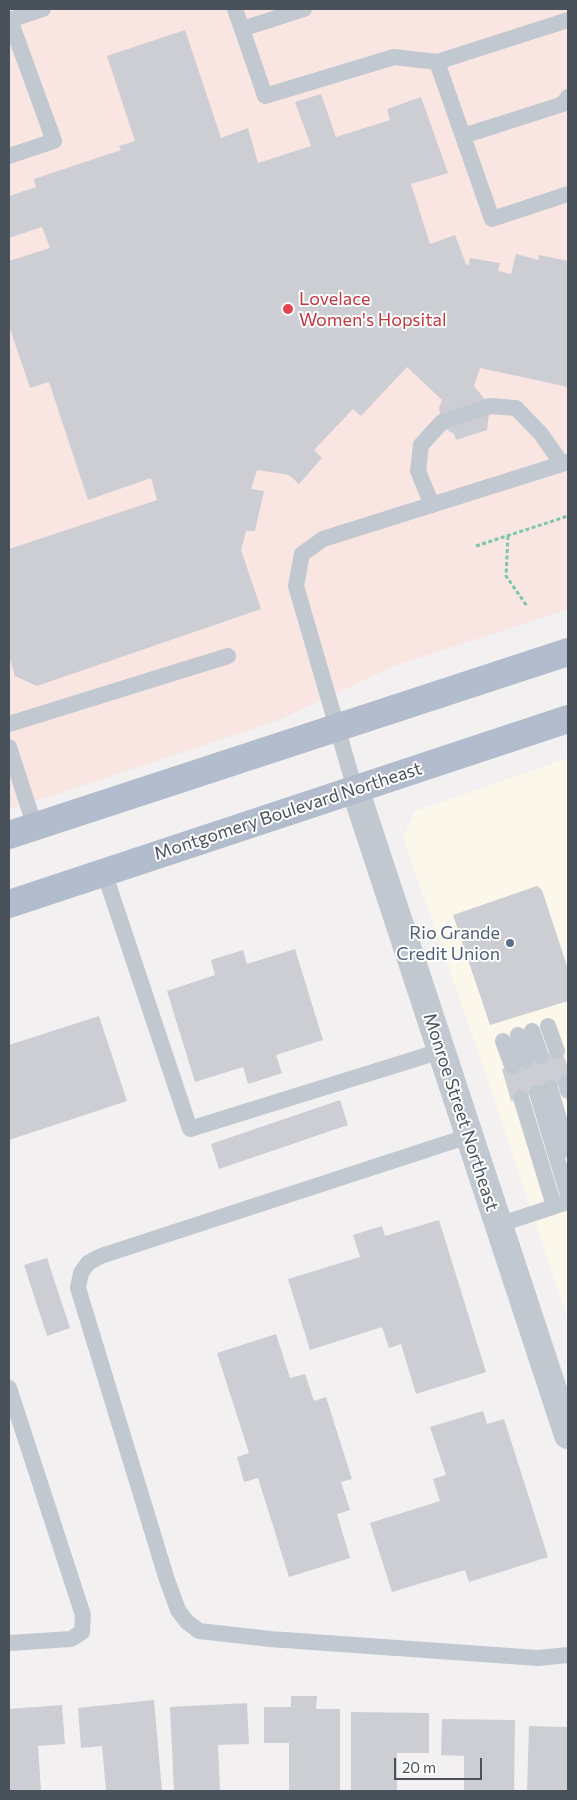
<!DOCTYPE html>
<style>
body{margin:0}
#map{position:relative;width:577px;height:1800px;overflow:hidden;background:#f2f0f0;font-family:Commissioner,sans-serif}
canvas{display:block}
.frame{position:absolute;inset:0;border:10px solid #49515b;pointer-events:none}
.scale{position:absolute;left:394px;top:1758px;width:88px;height:22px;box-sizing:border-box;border:2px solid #49515b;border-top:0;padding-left:6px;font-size:15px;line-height:18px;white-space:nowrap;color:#49515b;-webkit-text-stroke:4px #fff;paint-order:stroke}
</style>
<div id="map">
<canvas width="577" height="1800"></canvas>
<div class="frame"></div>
<div class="scale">20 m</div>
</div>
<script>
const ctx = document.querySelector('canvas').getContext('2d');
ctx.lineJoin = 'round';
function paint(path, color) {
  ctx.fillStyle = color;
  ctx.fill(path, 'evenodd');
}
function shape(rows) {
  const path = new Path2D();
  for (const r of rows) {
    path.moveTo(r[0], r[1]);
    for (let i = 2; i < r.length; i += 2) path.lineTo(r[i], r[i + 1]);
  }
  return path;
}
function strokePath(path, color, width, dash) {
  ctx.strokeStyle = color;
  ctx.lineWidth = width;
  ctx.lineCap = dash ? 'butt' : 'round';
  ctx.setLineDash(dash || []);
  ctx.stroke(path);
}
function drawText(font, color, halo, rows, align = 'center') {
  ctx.font = font + ' Commissioner,sans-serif';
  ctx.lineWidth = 4;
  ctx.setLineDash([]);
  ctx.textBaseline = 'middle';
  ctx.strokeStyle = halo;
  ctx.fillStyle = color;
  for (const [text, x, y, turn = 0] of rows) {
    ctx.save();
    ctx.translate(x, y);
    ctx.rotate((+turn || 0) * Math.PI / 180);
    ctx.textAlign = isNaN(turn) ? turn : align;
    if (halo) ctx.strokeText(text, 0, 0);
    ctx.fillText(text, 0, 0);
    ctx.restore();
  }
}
const commercial = shape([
 [568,758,568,1320,483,1066,403,838,415,811]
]);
const medical = shape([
 [9,9,568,9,568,609,394,666,279,720,9,810]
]);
const building = shape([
 [185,30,221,138,248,128,258,163,311,146,295,102,321,94,336,137,390,120,387,109,421,97,448,173,411,184,430,244,455,235,466,264,469,265,470,258,500,263,498,271,511,274,516,254,538,260,539,255,568,261,568,387,480,368,474,386,490,406,487,430,456,440,454,434,446,429,440,415,439,408,442,400,407,367,361,416,353,409,314,450,322,458,299,484,289,475,257,470,251,489,264,491,255,531,246,531,241,550,261,609,37,686,15,676,9,656,9,549,157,500,151,478,88,500,49,382,30,388,9,326,9,261,50,248,42,227,9,238,9,196,36,187,34,179,121,150,119,146,135,141,107,56],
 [537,886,542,890,568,969,568,1001,490,1025,453,915],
 [295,949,323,1040,276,1055,282,1073,248,1084,243,1067,195,1082,167,991,215,975,211,960,243,950,247,964],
 [99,1016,127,1101,9,1140,9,1045],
 [557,1051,562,1051,568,1068,568,1082,511,1101,502,1069],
 [340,1100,348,1125,219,1169,211,1144],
 [439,1220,486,1372,416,1394,401,1344,389,1348,382,1327,310,1350,288,1279,360,1257,353,1235,382,1226,385,1236],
 [47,1258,70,1328,47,1336,24,1265],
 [276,1334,290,1378,305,1374,314,1401,326,1397,352,1479,341,1482,350,1510,337,1514,350,1558,289,1577,258,1478,244,1482,237,1457,249,1453,217,1353],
 [483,1411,487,1424,504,1419,548,1557,469,1582,465,1570,392,1592,370,1523,440,1501,433,1479,446,1475,430,1427],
 [291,1696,317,1696,316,1709,340,1709,340,1791,289,1791,289,1743,264,1743,264,1707,291,1707],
 [154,1700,162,1791,106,1791,102,1746,81,1748,78,1708],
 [247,1703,249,1744,218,1745,220,1791,174,1791,170,1707],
 [62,1705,65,1744,38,1746,41,1791,9,1791,9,1709],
 [351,1712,429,1713,429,1753,397,1753,397,1791,351,1791],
 [442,1719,515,1720,514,1791,464,1791,464,1756,441,1755],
 [529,1726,568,1727,568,1791,527,1791]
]);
const path = shape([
 [508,536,506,576,527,606],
 [476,546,568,516]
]);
const lane = shape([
 [235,9,242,29,304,9],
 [242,29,265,96,394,57,437,62,568,20],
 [437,62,492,219,568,194],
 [463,136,563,104,568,97],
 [9,156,54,141,10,20,43,9],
 [432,505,418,471,421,445,442,422,490,406,516,408,541,434,562,464],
 [9,724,228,656],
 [9,747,35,827],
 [355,789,296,586,302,554,323,539,568,462],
 [104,872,190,1129,441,1051],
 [548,1026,557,1051],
 [532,1031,541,1056],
 [518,1035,526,1061],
 [503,1041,512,1066],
 [566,1083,568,1091],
 [550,1088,568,1150],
 [537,1093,568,1195],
 [521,1098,554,1206],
 [469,1136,101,1256,88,1263,81,1273,78,1288,167,1580,178,1610,187,1622,199,1631,270,1639,538,1658,568,1655],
 [498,1225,565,1203],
 [9,1388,83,1615,82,1632,71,1639,9,1643]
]);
const street = shape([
 [355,789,568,1435]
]);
const primary = shape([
 [9,835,568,652],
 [9,904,568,719]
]);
const markers = [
 [288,309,6,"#e0444e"],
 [510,943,5,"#5c6f8a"]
];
const healthNames = [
 ["Lovelace",299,299],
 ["Women's Hopsital",299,320]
];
const streetNames = [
 ["Montgomery Boulevard Northeast",288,811,-18],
 ["Monroe Street Northeast",461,1112,72]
];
const serviceNames = [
 ["Rio Grande",500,933],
 ["Credit Union",500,954]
];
paint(commercial, '#fbf7eb');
paint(medical, '#f9e6e2');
paint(building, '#cdced4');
strokePath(path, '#7dc6a9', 3, [4, 2.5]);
strokePath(lane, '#c1c8d0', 16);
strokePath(street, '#c1c8d0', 28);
strokePath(primary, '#b2bccc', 28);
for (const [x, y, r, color] of markers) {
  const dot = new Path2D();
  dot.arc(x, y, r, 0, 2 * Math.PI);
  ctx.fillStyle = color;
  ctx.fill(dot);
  strokePath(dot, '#fff', 2);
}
drawText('18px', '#be3a42', '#fff', healthNames, 'left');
drawText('18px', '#49515b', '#fff', streetNames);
drawText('18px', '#4e5e75', '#fff', serviceNames, 'right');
</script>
